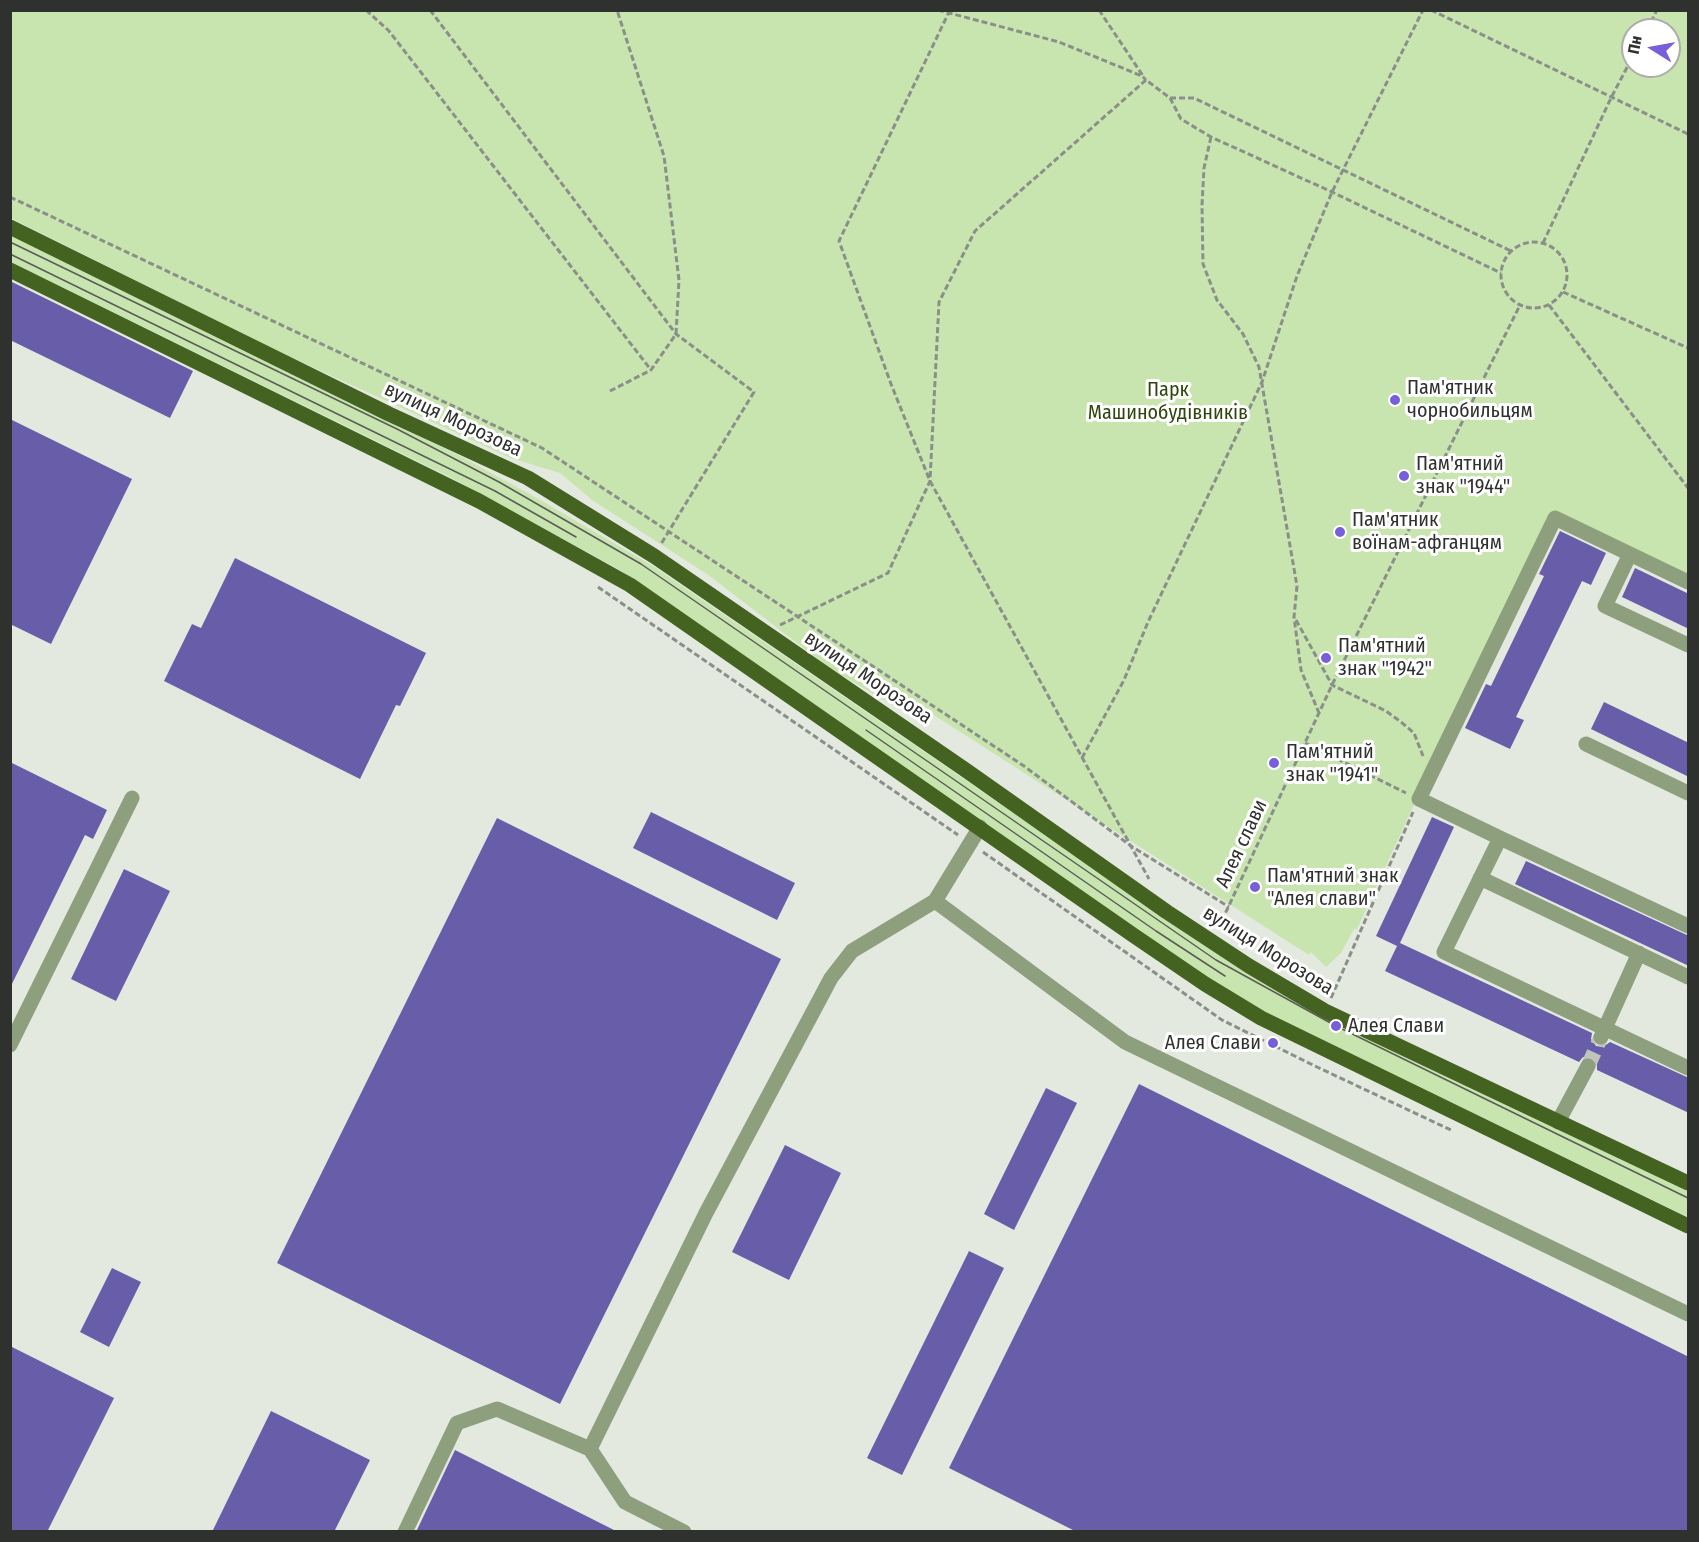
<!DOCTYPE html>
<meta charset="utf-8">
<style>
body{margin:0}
#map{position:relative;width:1699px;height:1542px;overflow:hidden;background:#e4e9e0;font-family:"Fira Sans Condensed",sans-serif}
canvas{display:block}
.frame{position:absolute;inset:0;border:12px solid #2f312e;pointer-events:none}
.north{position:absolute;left:1621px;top:18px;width:60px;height:60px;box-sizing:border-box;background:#fff;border:2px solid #acadab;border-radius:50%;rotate:281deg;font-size:16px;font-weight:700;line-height:24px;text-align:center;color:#2f312e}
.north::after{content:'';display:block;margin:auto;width:21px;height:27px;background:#775fd9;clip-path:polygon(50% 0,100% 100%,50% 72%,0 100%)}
</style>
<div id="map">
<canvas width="1699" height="1542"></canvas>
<div class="frame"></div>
<div class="north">Пн</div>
</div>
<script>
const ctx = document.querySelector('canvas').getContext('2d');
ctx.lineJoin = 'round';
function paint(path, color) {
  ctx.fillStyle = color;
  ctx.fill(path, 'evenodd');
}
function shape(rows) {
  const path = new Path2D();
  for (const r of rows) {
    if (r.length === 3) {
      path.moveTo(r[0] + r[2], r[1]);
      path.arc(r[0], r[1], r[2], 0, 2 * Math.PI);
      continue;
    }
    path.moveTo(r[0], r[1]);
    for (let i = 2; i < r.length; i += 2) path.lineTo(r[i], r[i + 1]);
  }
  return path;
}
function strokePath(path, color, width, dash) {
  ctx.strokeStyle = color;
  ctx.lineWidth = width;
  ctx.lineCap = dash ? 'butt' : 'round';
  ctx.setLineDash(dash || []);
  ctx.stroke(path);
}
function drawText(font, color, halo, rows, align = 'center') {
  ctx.font = font + ' "Fira Sans Condensed",sans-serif';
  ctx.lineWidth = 6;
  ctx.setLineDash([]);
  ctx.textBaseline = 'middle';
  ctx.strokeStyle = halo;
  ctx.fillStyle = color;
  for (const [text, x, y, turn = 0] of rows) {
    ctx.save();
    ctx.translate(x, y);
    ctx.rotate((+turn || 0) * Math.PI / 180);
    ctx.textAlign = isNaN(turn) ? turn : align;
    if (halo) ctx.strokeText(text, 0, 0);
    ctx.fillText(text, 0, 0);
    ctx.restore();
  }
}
const green = shape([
 [10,11,1688,11,1688,577,1554,512,1483,654,1357,929,1354,929,1341,953,1326,967,1311,952,1309,955,929,712,898,708,831,669,707,574,592,500,560,473,511,458,262,344,11,218],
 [1633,30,1669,30,1669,66,1633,66],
 [10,235,462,457,535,497,653,566,1063,847,1440,1072,1688,1191,1688,1217,1263,1011,1208,978,620,570,448,476,11,262]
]);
const building = shape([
 [10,281,193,371,170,418,10,340],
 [10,419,132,479,51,644,10,624],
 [1560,531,1606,553,1591,585,1582,581,1516,717,1524,720,1510,749,1465,728,1486,684,1491,686,1544,576,1539,574],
 [235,558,426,653,400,706,396,705,360,779,164,681,192,624,201,628],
 [1635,568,1689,594,1689,629,1622,597],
 [1604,702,1689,743,1689,777,1591,729],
 [10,762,107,810,93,839,85,835,10,988],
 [651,812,795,883,777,920,633,848],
 [1432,817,1454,827,1400,943,1592,1033,1591,1039,1596,1046,1603,1047,1610,1042,1689,1078,1689,1113,1597,1070,1597,1061,1592,1057,1583,1057,1579,1062,1385,971,1397,946,1376,936],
 [497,818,781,959,560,1404,277,1263],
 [1526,861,1689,936,1689,966,1515,884],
 [124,869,170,891,116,1001,71,979],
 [1139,1084,1689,1357,1689,1532,1077,1532,949,1468],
 [1046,1088,1077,1103,1014,1230,984,1214],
 [785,1145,841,1173,789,1280,732,1252],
 [969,1251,1004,1268,902,1475,867,1458],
 [112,1268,141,1282,109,1347,80,1332],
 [10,1346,114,1398,47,1532,10,1532],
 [271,1411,370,1460,334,1532,212,1532],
 [455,1450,618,1532,416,1532]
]);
const minorTunnel = shape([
 [1588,1066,1601,1037]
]);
const path = shape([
 [366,10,389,31,651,370],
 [430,10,676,334,754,392,661,544],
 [938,10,1059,42,1142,76,1146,80],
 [950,10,839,241,891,384,930,481,1149,879],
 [1099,10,1143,76],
 [1431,10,1688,134],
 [1647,30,1657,10],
 [1170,98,1194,98,1511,251],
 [1211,137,1204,168,1202,205,1203,264,1217,300,1243,334,1259,367,1297,586,1294,617,1301,670,1319,713],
 [10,197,542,448,1024,766,1131,846,1229,907],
 [1534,275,33],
 [1543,243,1611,98,1633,56],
 [1563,292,1688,348],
 [1549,305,1688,488],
 [610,391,651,370,676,334,679,280,664,156,617,10],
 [598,587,958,835],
 [1296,620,1332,685,1386,711,1401,722,1414,733,1423,756],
 [780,625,888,573,930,481,939,302,975,231,1146,80,1170,98,1181,119,1211,137,1332,192,1501,273],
 [1305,743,1406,793],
 [1082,758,1124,680,1148,622,1262,382,1297,276,1332,192,1423,10],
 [983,852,1222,1020,1317,1067,1453,1131],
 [1218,929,1332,685,1520,305],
 [1331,998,1413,812]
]);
const minor = shape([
 [1630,554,1605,606,1688,645],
 [1688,582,1555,518,1419,799,1500,838,1444,952,1688,1068],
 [1586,744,1688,793],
 [1500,838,1688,926],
 [1480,878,1688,977],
 [935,901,980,827],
 [1601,1037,1639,953],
 [10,1045,132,798],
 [1558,1122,1588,1066],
 [405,1532,457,1423,497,1409,590,1449],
 [684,1532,625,1502,590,1449,706,1213,831,978,852,951,935,901,1125,1042,1688,1314]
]);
const major = shape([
 [10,227,389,414,528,478,654,556,967,771,1167,912,1249,966,1325,1011,1688,1183],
 [10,270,479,501,630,585,1133,935,1205,984,1261,1018,1688,1226]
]);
const tram = shape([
 [10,242,397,429,499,482,641,564,1216,960,1336,1026,1688,1198],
 [10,254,495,491,576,537],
 [866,730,1156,931,1225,976]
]);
const markers = [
 [1395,400,6,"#775fd9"],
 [1404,476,6,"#775fd9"],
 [1340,532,6,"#775fd9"],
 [1326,658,6,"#775fd9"],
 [1274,763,6,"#775fd9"],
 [1255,887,6,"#775fd9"],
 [1336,1026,6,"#775fd9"],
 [1273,1043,6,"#775fd9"]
];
const poiNames = [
 ["Пам'ятник",1407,388],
 ["чорнобильцям",1407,411],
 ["Пам'ятний",1416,464],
 ["знак \"1944\"",1416,487],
 ["Пам'ятник",1352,520],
 ["воїнам-афганцям",1352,543],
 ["Пам'ятний",1338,646],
 ["знак \"1942\"",1338,669],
 ["Пам'ятний",1286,752],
 ["знак \"1941\"",1286,775],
 ["Пам'ятний знак",1267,876],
 ["\"Алея слави\"",1267,899],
 ["Алея Слави",1348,1026],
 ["Aлея Слави",1261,1043,"right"]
];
const parkNames = [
 ["Парк",1168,390],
 ["Машинобудівників",1168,413]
];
const streetNames = [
 ["вулиця Морозова",453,420,25],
 ["вулиця Морозова",868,678,34],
 ["Алея слави",1242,844,-65],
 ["вулиця Морозова",1268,951,32]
];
paint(green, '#c8e4af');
paint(building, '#685da9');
strokePath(minorTunnel, '#c0c4bc', 15, [15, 8]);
strokePath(path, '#8b8f89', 3, [6, 3]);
strokePath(minor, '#8d9f7d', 15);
strokePath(major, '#446220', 15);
strokePath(tram, '#5a5c58', 1.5);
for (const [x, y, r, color] of markers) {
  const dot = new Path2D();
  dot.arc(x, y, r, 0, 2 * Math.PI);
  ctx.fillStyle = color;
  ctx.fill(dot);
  strokePath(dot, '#fff', 2);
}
drawText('20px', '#2f312e', '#fff', poiNames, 'left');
drawText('20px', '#2d460c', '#fff', parkNames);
drawText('20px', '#2f312e', '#fff', streetNames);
</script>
